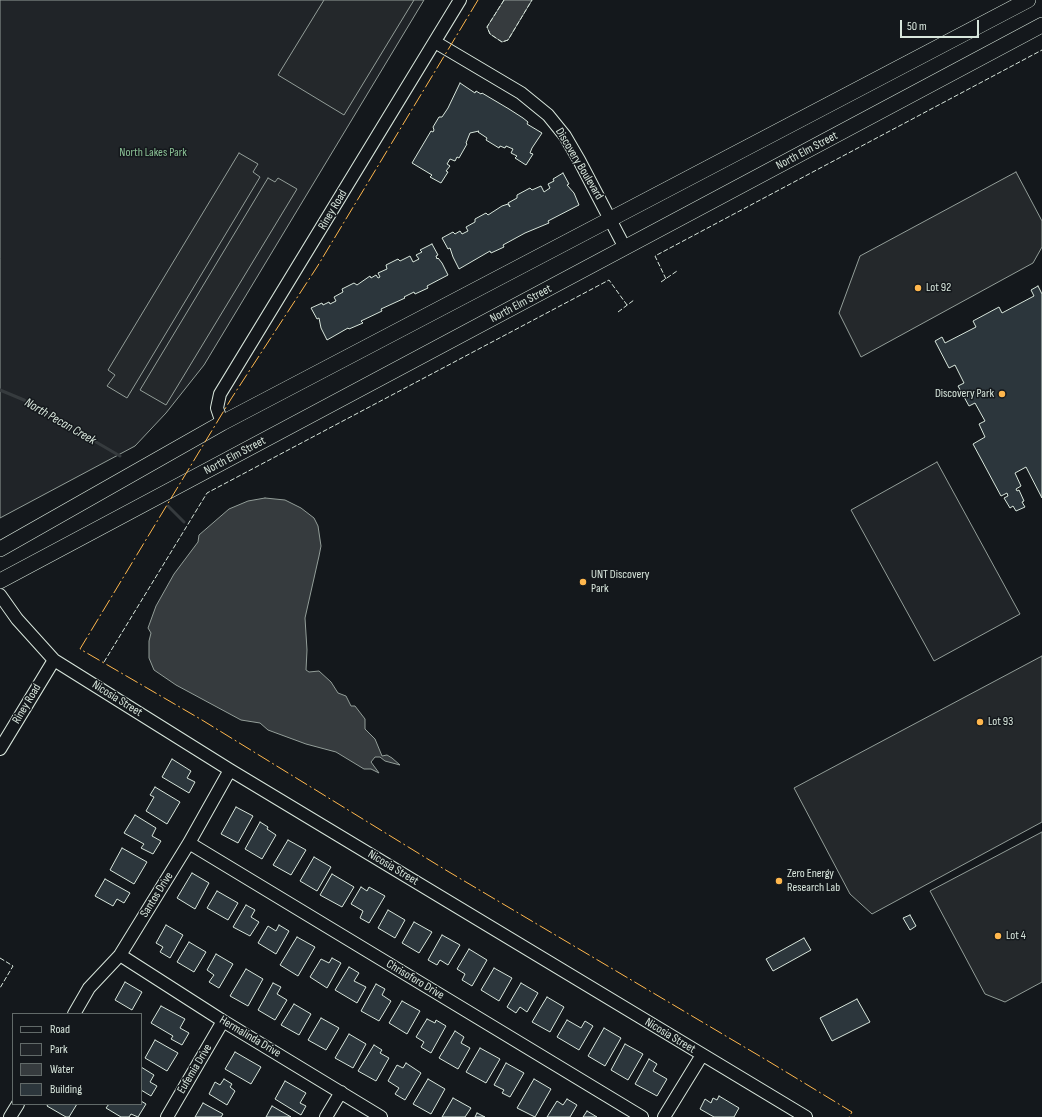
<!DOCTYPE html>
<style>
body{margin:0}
#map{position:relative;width:1042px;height:1117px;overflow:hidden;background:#14181c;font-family:"Sofia Sans Condensed",sans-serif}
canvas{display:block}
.legend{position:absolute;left:12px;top:1013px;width:130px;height:92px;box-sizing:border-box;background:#14181c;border:1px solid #626a69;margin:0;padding:5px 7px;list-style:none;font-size:12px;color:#d8e6dc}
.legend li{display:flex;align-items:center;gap:8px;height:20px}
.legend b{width:20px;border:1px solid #626a69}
.scale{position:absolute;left:900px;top:20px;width:79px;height:18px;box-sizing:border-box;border:2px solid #d8e6dc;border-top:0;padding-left:5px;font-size:12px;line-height:14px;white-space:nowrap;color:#d8e6dc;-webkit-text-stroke:3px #14181c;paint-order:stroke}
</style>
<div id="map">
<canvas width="1042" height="1117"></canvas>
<ul class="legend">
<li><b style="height:5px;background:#14181c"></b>Road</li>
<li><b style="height:11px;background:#202428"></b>Park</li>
<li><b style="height:11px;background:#363b3e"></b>Water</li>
<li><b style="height:11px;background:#2c363c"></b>Building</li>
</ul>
<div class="scale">50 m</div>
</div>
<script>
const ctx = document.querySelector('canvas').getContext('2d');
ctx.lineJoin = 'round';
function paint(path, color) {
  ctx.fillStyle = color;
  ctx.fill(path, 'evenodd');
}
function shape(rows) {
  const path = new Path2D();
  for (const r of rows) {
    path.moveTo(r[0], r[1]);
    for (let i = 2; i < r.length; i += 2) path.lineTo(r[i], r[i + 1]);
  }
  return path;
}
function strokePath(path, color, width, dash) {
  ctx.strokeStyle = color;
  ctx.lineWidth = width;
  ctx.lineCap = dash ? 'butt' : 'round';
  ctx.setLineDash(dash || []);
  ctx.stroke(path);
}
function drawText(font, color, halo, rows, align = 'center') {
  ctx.font = font + ' "Sofia Sans Condensed",sans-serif';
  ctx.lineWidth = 3;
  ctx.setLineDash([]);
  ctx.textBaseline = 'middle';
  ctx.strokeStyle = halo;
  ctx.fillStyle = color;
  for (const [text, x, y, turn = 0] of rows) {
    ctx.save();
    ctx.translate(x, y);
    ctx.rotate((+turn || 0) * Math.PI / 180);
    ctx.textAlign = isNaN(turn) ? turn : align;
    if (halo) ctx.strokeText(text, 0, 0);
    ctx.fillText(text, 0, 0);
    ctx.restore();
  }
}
const green = shape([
 [0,0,424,0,204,365,166,413,135,446,0,518,0,0],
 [937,462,1020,614,934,661,851,510,937,462]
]);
const parking = shape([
 [324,0,414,0,344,115,278,75,324,0],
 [239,153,258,164,253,172,260,177,127,398,107,386,115,375,108,370,239,153],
 [1016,172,1042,221,1042,247,1033,263,861,357,839,313,860,256,1016,172],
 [268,178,275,182,278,178,297,189,166,405,140,390,268,178],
 [1042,656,1042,822,872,914,850,894,794,788,1042,656],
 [1042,832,1042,982,1005,1002,985,994,930,891,1042,832]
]);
const water = shape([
 [504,0,532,0,508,40,502,42,490,34,487,27,504,0],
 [265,498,285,500,301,508,314,518,318,526,321,546,319,556,305,618,307,650,306,670,309,672,319,671,331,682,338,693,346,696,351,706,355,706,365,719,365,729,375,739,382,756,387,755,392,758,400,765,385,761,380,757,375,757,371,762,379,773,371,769,364,769,336,752,306,744,268,730,260,723,241,720,176,685,154,670,149,658,149,641,151,633,148,628,156,606,174,574,198,542,199,535,229,509,248,501,265,498]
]);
const stream = shape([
 [0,390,24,400,120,456],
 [168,506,184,522]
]);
const building = shape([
 [460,83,475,93,476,91,481,94,482,93,509,109,523,118,528,122,527,124,542,133,532,148,530,153,533,154,526,165,515,158,517,156,511,153,513,149,506,146,505,148,500,146,499,148,486,140,487,138,478,132,479,131,470,133,466,143,467,144,459,158,457,157,455,161,450,159,447,164,450,166,446,171,448,172,441,183,430,177,432,175,412,163,431,131,433,132,434,130,433,127,439,117,442,117,448,108,460,83],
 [563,173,569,184,567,185,574,193,579,205,548,221,549,223,525,233,503,245,504,247,491,253,490,251,459,269,453,257,450,248,448,249,442,238,453,232,455,234,460,231,462,234,468,231,466,227,475,222,475,219,486,213,488,215,502,206,508,204,510,207,508,203,517,198,517,195,530,188,532,190,541,186,544,192,550,188,548,184,554,181,553,179,563,173],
 [432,244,438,255,436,256,437,259,438,258,442,263,448,275,427,286,428,288,415,294,414,292,404,297,405,298,381,309,382,311,361,321,363,323,349,329,348,328,327,340,321,328,319,318,317,319,311,308,322,303,323,305,329,302,330,304,336,301,334,297,343,292,342,289,354,283,357,285,370,276,371,278,376,275,378,278,380,277,378,273,387,269,386,265,398,259,400,261,410,256,413,262,419,259,416,255,422,252,420,250,432,244],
 [1038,286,1042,294,1042,498,1026,467,1015,473,1021,486,1016,489,1017,491,1019,490,1024,501,1022,502,1025,507,1016,511,1013,506,1010,508,1004,498,1008,496,1007,493,1001,496,973,444,985,437,979,424,985,421,975,403,969,406,958,386,964,383,955,365,949,368,935,341,942,337,945,343,976,327,973,321,999,307,1002,313,1034,296,1031,290,1038,286],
 [172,759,191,771,187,778,195,782,189,793,162,777,172,759],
 [155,787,180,802,167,824,146,811,154,797,150,795,155,787],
 [236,807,253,816,238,843,221,834,236,807],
 [135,815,156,828,152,836,161,841,153,854,141,848,144,844,124,833,135,815],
 [260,822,268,827,267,829,276,835,262,859,245,849,260,822],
 [288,840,306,850,291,875,273,865,288,840],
 [122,848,147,862,134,884,110,870,122,848],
 [314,857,331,867,317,891,300,881,314,857],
 [192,873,209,883,195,909,177,898,192,873],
 [332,874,354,887,342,907,320,895,332,874],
 [105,879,130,893,124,903,117,899,113,906,95,896,105,879],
 [361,887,367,891,369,887,385,896,369,923,360,918,363,911,351,904,361,887],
 [217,891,238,903,228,920,207,908,217,891],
 [246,905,255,910,251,917,259,922,250,936,233,927,246,905],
 [388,910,405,920,395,938,378,928,388,910],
 [910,915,916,926,910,930,903,918,910,915],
 [414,922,432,932,419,953,402,943,414,922],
 [166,925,183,935,170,958,160,952,163,947,156,943,166,925],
 [279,925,289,931,276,954,258,943,268,926,276,931,279,925],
 [442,935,460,945,448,965,440,960,437,965,428,960,442,935],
 [297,937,315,947,298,976,280,965,297,937],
 [804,938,811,950,773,971,766,959,804,938],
 [189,942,206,952,194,972,177,962,189,942],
 [469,949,487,960,472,986,462,980,465,974,457,969,469,949],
 [216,954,233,964,219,988,209,982,214,975,207,970,216,954],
 [332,958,341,963,327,988,310,977,321,959,329,963,332,958],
 [349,967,359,973,354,981,366,987,357,1003,335,990,349,967],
 [494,968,512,978,499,1001,481,990,494,968],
 [246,969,263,979,248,1006,230,996,246,969],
 [125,982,142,992,132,1010,115,1000,125,982],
 [273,983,281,987,277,994,287,1000,275,1020,258,1010,273,983],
 [521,983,538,993,527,1012,520,1007,516,1013,507,1007,521,983],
 [376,984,385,989,382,995,391,1001,379,1021,361,1011,376,984],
 [547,997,564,1007,550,1032,532,1022,547,997],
 [857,999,870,1022,832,1041,820,1018,857,999],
 [402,1001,420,1011,407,1034,389,1023,402,1001],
 [294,1004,311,1014,299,1035,281,1025,294,1004],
 [161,1006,185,1019,180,1028,189,1033,182,1045,171,1039,173,1036,151,1023,161,1006],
 [321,1018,339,1028,326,1050,308,1040,321,1018],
 [427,1019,435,1023,436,1020,446,1026,431,1053,421,1047,424,1042,416,1037,427,1019],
 [567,1020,581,1028,585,1021,593,1026,579,1050,557,1037,567,1020],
 [604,1028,621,1038,605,1066,588,1056,604,1028],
 [455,1031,464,1037,461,1043,470,1048,458,1069,439,1058,455,1031],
 [349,1034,366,1044,353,1068,335,1058,349,1034],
 [155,1040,178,1053,167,1071,145,1058,155,1040],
 [625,1044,643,1054,628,1080,611,1070,625,1044],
 [374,1045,382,1050,380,1053,389,1058,376,1081,358,1071,374,1045],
 [480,1048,500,1059,486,1083,466,1072,480,1048],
 [235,1052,261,1067,251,1084,225,1069,235,1052],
 [649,1059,657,1064,653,1071,667,1079,657,1096,635,1084,649,1059],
 [406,1063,421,1073,405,1100,395,1094,399,1088,388,1081,397,1065,403,1068,406,1063],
 [506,1063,524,1073,510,1097,502,1093,504,1090,494,1085,506,1063],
 [141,1067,154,1075,150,1082,157,1086,151,1096,141,1090,141,1067],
 [224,1079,232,1084,230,1087,235,1091,227,1105,209,1094,215,1082,220,1085,224,1079],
 [428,1079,445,1089,431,1114,413,1104,428,1079],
 [534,1079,551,1089,535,1117,517,1108,534,1079],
 [285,1081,306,1093,300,1103,306,1106,301,1115,275,1099,285,1081],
 [719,1096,739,1108,734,1117,714,1117,700,1109,705,1099,711,1103,713,1098,717,1100,719,1096],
 [453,1098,471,1108,465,1117,442,1117,453,1098],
 [567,1099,577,1105,570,1117,547,1117,557,1101,563,1105,567,1099],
 [141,1101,146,1104,138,1117,131,1114,129,1117,121,1117,106,1108,109,1104,141,1104,141,1101],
 [203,1103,223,1114,221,1117,195,1117,203,1103],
 [48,1104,77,1104,69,1117,66,1117,47,1106,48,1104],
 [272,1106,291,1117,266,1117,272,1106],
 [587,1111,597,1117,583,1117,587,1111],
 [477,1113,485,1117,475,1117,477,1113]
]);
const minor = shape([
 [435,42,521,93,548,115,565,136,579,160,625,248],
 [222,423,217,408,220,394,460,0],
 [0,595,17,619,54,660,230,770,806,1117],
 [0,749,54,660],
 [189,843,642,1117],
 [120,955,223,1021,381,1117],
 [74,1014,89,988,120,955,189,843,230,770],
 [10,1117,18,1104],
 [167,1117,223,1021],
 [326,1117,341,1092],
 [664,1117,702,1055]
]);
const major = shape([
 [0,549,222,423,1028,0],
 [0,581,1042,25]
]);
const fence = shape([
 [504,0,487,27,490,34,502,42,508,40,532,0],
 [666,279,655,256,1042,50],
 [661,282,677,271],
 [618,312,634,300],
 [104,662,207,493,609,280,627,305],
 [0,958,13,966,0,988]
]);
const power = shape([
 [478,0,317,267,231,399,80,649,202,720,444,869,768,1061,852,1112,849,1117]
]);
const markers = [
 [918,288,4,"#ffb74d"],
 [1002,394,4,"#ffb74d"],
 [583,582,4,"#ffb74d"],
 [980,722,4,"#ffb74d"],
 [779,881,4,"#ffb74d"],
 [998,936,4,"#ffb74d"]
];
const streetNames = [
 ["North Elm Street",807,151,-28],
 ["Discovery Boulevard",579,164,59],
 ["Riney Road",333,210,-59],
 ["North Elm Street",521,304,-28],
 ["North Elm Street",235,456,-28],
 ["Nicosia Street",117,699,32],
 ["Riney Road",27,704,-59],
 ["Nicosia Street",393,868,31],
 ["Santos Drive",157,895,-58],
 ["Chrisoforo Drive",415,980,31],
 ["Nicosia Street",670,1036,31],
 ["Hermalinda Drive",250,1037,31],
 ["Eufemia Drive",195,1069,-59]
];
const parkNames = [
 ["North Lakes Park",153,153]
];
const poiNames = [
 ["Lot 92",926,288],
 ["Discovery Park",994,394,"right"],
 ["UNT Discovery",591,575],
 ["Park",591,589],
 ["Lot 93",988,722],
 ["Zero Energy",787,874],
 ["Research Lab",787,888],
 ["Lot 4",1006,936]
];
const waterNames = [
 ["North Pecan Creek",60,422,30]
];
paint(green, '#202428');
strokePath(green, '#939e99', 1);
paint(parking, '#24282b');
strokePath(parking, '#939e99', 1);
paint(water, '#363b3e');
strokePath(water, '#939e99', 1);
strokePath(stream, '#363b3e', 3);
paint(building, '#2c363c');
strokePath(building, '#d8e6dc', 1);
strokePath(minor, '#d8e6dc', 14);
strokePath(major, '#d8e6dc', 16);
strokePath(minor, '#14181c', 12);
strokePath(major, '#14181c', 15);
strokePath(fence, '#d8e6dc', 1, [5, 2]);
strokePath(power, '#ffb74d', 1, [14, 3, 2, 3]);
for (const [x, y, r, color] of markers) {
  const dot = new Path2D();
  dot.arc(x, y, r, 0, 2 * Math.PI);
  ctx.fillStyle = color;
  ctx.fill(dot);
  strokePath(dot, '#14181c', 1.5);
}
drawText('12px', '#d8e6dc', '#14181c', streetNames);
drawText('12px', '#8ac095', '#14181c', parkNames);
drawText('12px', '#d8e6dc', '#14181c', poiNames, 'left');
drawText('italic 13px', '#d8e6dc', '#14181c', waterNames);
</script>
